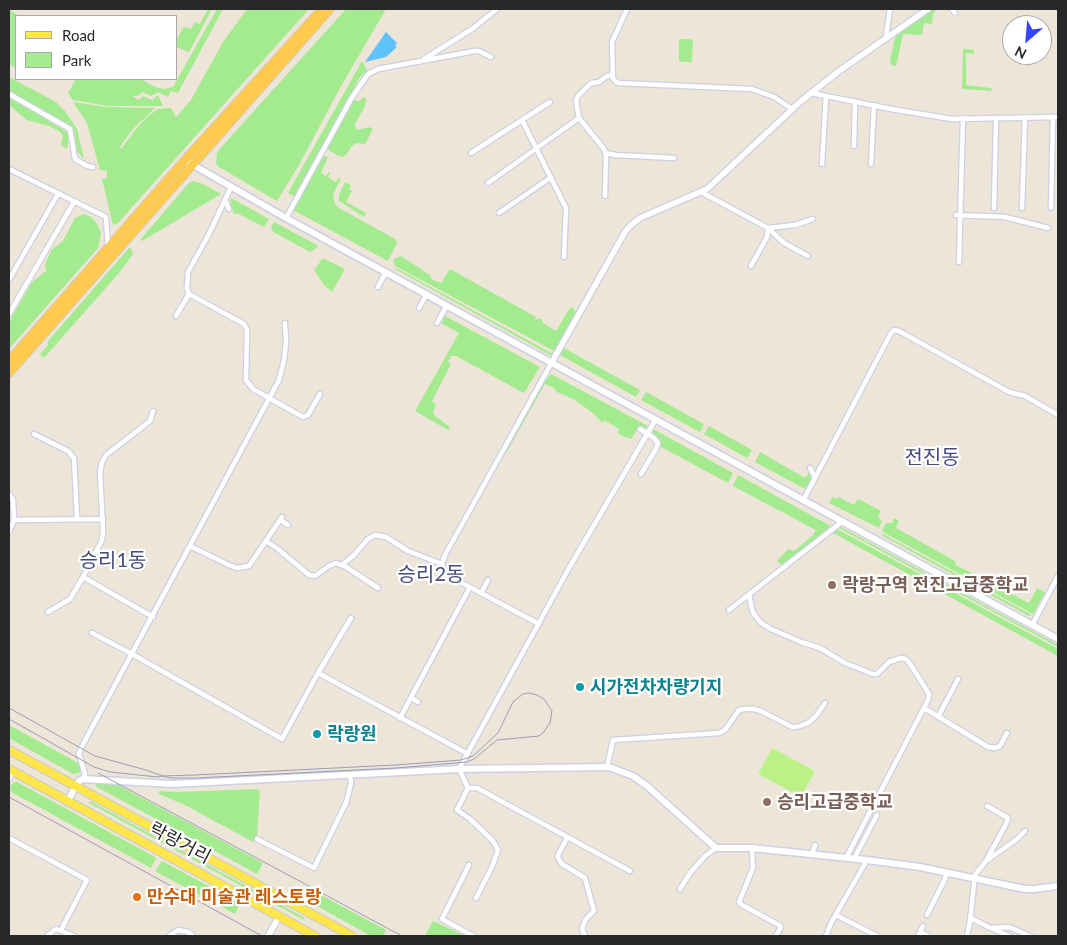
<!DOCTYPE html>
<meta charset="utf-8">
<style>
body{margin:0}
#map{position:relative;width:1067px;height:945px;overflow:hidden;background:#ede6d8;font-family:Lato,sans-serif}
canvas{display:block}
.frame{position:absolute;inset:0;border:10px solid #282828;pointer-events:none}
.legend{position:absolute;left:15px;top:15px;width:162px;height:65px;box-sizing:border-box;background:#fff;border:1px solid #a9a9a9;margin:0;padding:6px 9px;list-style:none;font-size:15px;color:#282828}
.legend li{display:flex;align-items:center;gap:10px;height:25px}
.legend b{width:25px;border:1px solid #a9a9a9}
.north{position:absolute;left:1002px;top:15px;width:50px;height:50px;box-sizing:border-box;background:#fff;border:1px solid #a9a9a9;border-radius:50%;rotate:207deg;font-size:14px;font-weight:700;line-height:20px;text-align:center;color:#282828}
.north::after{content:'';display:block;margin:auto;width:18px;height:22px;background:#3345ff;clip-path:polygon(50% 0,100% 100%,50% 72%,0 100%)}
</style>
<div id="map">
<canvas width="1067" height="945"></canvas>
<div class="frame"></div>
<ul class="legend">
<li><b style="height:6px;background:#ffe64b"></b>Road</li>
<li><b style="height:14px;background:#a4ea8e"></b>Park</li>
</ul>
<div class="north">N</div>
</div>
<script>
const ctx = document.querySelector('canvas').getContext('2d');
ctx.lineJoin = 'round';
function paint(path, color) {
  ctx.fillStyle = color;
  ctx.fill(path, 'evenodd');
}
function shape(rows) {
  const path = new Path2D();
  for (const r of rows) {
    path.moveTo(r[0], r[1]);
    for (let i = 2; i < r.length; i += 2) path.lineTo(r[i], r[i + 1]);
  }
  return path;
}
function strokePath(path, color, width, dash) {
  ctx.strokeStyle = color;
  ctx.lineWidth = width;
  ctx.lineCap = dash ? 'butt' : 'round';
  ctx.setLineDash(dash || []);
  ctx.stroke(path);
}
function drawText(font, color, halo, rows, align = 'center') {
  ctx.font = font + ' Lato,"Noto Sans KR",sans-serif';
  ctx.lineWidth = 4.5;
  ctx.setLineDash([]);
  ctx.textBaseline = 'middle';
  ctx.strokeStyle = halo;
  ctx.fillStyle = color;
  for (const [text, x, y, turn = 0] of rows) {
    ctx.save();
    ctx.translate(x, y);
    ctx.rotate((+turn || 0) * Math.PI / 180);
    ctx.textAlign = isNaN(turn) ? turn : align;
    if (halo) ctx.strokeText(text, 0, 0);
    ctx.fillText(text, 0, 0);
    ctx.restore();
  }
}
const green = shape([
 [208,9,212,9,189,52,176,47,176,40,184,27,191,29,195,22,200,24],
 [217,9,223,9,178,93,171,91,168,97,158,92,151,96,143,92,137,96,132,96,139,100,143,96,152,100,158,95,163,106,108,106,73,100,70,96,68,93,76,79,119,79,122,80,125,79,140,79,155,87,164,89,173,87],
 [247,9,309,9,118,223,113,225,102,179,107,178,107,171,100,170,87,123,73,102,107,107,155,108,132,130,120,147,121,149,136,129,147,117,158,109,171,108,176,117,191,100,223,42],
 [346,9,386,9,340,88,299,165,277,201,219,167,216,163,217,152],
 [931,9,937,9,933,14,932,24,924,23,922,35,903,34,896,66,891,65,890,60,896,34],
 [9,10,20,16,16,16,16,68,9,64],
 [681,39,690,39,693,41,692,62,682,62,679,61,679,41],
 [963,49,974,50,974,54,966,53,966,85,991,88,992,91,962,89],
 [362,61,367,70,360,77,349,97,294,196,288,193],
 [9,77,56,102,65,111,77,129,84,159,77,151,74,130,69,125,9,92],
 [9,97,67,132,69,136,67,148,63,147,61,144,63,135,59,131,49,126,27,120,9,105],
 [363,97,366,99,365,106,354,126,358,130,369,127,373,129,365,144,356,143,352,146,346,155,343,157,337,155,327,149,353,100,360,101],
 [324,156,328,157,321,173,326,176,329,172,330,173,328,177,336,182,338,178,341,179,333,194,335,204,339,208,395,239,397,243,388,261,293,210],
 [194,181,203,184,221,194,142,241,140,240,189,183],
 [345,182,351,185,349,189,352,191,346,202,366,213,364,217,339,201,339,195],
 [231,198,269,219,264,227,237,213,235,215,230,206],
 [84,214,91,217,97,224,101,233,98,248,9,349,9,322,32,282,46,271,45,264,52,249,63,241,75,218],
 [274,222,317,245,318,247,310,252,273,232,271,228],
 [129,248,131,248,133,254,119,273,44,358,40,354,48,345,48,341],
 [401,256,430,275,431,278,435,281,441,283,450,269,536,317,535,320,541,318,543,323,556,331,569,309,572,307,576,312,554,351,395,266,393,259],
 [323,258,345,269,332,292,324,285,314,270],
 [396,268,553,354,552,356,395,269],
 [445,316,540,367,524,393,456,356,451,356,448,362,451,364,432,401,436,404,433,412,435,416,450,427,448,430,415,411,459,333,441,323],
 [564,348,640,390,636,397,560,355],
 [551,374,648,426,644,429,639,427,631,439,622,436,618,433,619,429,604,420,602,423,594,414,575,400,557,392,554,388,545,384,505,455,503,453,544,382],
 [646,392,704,424,700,432,641,400],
 [709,426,752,450,747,458,704,434],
 [653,429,733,473,728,483,663,448,661,447,661,440,653,434],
 [760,452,805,478,810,471,811,479,805,489,755,462],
 [738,475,829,525,830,527,782,565,777,561,788,549,794,551,813,535,816,530,733,486],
 [833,497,837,499,839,497,854,505,858,499,881,511,878,517,882,521,879,528,829,503],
 [894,518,899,521,896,528,955,561,956,565,1029,603,1037,588,1045,592,1033,614,883,532,882,530,886,523,892,523],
 [841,527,1058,645,1058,647,839,528],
 [837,529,1058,649,1058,656,833,533],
 [881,533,1032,615,1029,616,883,536],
 [9,725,80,764,82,769,79,773,73,774,9,738],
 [14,782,17,782,155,857,156,859,151,868,11,792,10,786],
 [96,784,116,784,263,863,257,874,97,787,95,785],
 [257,789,260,791,257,836,253,842,185,805,159,794,159,791,176,792],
 [90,801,160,839,305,918,304,920,89,803],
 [162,861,240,903,235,914,155,871],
 [321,895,386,930,383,936,371,936,315,905],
 [433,921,465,936,425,936]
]);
const pitch = shape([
 [772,748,815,771,801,797,758,774]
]);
const water = shape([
 [386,32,397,43,395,45,397,47,386,57,365,62]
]);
const minor = shape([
 [627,9,612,42,613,78,616,82,619,83,752,89,774,97,792,109],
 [952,9,955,13],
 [886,37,890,9],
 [424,59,472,29,497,9],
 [811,93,891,109,952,119,1058,117],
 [9,94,70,129,75,159,87,166,93,167],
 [579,118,604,149,606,155,605,196],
 [522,120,550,102],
 [854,146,855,101],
 [471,153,522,120,566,208,564,257],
 [605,153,616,155,674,158],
 [822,164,826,96],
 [871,164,874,105],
 [9,169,106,217,108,247],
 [488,183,579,118,576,101,578,96,591,83,599,82,607,76,613,75],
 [701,192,768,228,767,237,751,266],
 [225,200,229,209],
 [994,208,996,118],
 [1022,208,1025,117],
 [1051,208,1053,117],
 [499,213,550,178],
 [956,215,1005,217,1048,228],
 [286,218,351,99,368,74,378,69,475,51,479,51,491,57],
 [768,228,784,243,808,256],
 [768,228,795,225,813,219],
 [959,262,963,118],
 [9,280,58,194],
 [378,287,386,272],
 [189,294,244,324,247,330,246,380,253,389,303,417,308,415,320,394],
 [419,308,427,294],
 [9,314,74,202],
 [176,316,189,294,187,288,188,272,209,234,231,187],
 [437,323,447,305],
 [640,429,654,438,658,443,656,449,641,474],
 [34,434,68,451,74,458,77,518],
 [810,468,815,477],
 [9,494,13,500,14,520,9,532],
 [804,499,891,333,894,330,899,331,1009,392,1025,396,1058,415],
 [14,520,103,519],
 [280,520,288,525],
 [266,541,278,549,309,575,315,576,329,566,336,563,346,567,378,588],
 [190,546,229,565,237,568,249,566,282,517],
 [342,565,354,555,368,539,375,535,386,537,408,551,442,564],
 [83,577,102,540,103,531,100,472,102,462,106,455,150,421,153,411],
 [481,593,488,580],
 [749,595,753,613,761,623,771,629,801,642,820,648,845,663,873,674,877,674,889,662,901,658,906,659,911,665,929,694,928,700,846,858],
 [729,610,843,521],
 [48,612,70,599,83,577,153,617],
 [539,624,451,577,445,571,442,564,445,555,552,362],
 [1032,625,1058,576],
 [92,633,132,654,282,739,318,673,351,618],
 [318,673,468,754],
 [411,698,418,702],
 [924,708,988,747,995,748,1000,746,1007,733],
 [938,717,958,679],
 [400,718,470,587],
 [607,767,613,740,719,733,725,730,739,710,743,709,754,709,761,711,792,727,797,727,808,723,816,716,825,703],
 [9,779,13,771],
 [83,779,85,774,79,754,81,748,279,380,284,360,286,341,285,323],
 [468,788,477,788,630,871],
 [987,806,1008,818,1006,824,987,859],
 [9,838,87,880,61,930],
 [567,838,558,855,558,858,562,864,585,878,594,911,585,920,582,929,585,936],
 [257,839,314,868,346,803,351,783,350,775],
 [752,848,753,868,739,902,742,905,779,925,781,927,776,936],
 [812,854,815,845],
 [854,859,877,815],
 [469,865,442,919,473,936],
 [680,889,690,873,705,856,716,848],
 [476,898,492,867,498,850,493,841,470,819,457,810,468,788,459,769,569,568,656,419],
 [836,915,877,936],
 [927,915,944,881,947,873],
 [971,918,990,928,1009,927,1030,936],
 [991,928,1009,936],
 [920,932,928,936],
 [47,936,56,929,74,936],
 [169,936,178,930,188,932,193,936],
 [826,936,831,923,867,860],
 [918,936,923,926],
 [967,936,970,921,975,875,986,861,1017,839,1025,831]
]);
const tertiary = shape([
 [552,362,625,232,631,225,640,218,707,189,801,101,839,71,928,9],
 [268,936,279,917]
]);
const secondary = shape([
 [188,162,286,218,1058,639],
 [67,802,79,781,83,779,172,784,459,769,609,767,633,776,647,786,716,848,752,848,867,860,920,867,1025,889,1034,889,1058,886]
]);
const primary = shape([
 [9,750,352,936],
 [9,769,315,936]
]);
const trunk = shape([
 [9,361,185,160,322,9],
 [9,373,330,9]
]);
const tram = shape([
 [9,708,95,756,146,770,162,776,170,778,196,778,396,768,467,762,474,759,497,740,539,736,543,733,550,723,552,711,544,699,537,695,529,693,523,694,513,702,498,733,473,756,461,760,395,765,195,775,162,776,158,777,110,772,94,767,9,719],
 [98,773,402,936],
 [9,797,262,936]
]);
const markers = [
 [832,585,5,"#8d6e63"],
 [580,687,5,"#0f9aa8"],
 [317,734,5,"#0f9aa8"],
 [767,802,5,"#8d6e63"],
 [137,897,5,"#e8710a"]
];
const educationNames = [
 ["락랑구역 전진고급중학교",842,585],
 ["승리고급중학교",777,802]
];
const cultureNames = [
 ["시가전차차량기지",590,687],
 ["락랑원",327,734]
];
const streetNames = [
 ["락랑거리",180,843,28]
];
const foodNames = [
 ["만수대 미술관 레스토랑",147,897]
];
const quarterNames = [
 ["전진동",932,458],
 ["승리1동",113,561],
 ["승리2동",431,575]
];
paint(green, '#a4ea8e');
paint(pitch, '#bbf288');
paint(water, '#5fc2fb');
strokePath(minor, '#cdcfe4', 7);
strokePath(tertiary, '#cdcfe4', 8);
strokePath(secondary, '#cdcfe4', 9);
strokePath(primary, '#cbcbcb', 10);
strokePath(trunk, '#cbcbcb', 10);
strokePath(minor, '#fff', 4.5);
strokePath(tertiary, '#fff', 5.5);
strokePath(secondary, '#fff', 6);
strokePath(primary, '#ffe64b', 8);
strokePath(trunk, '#ffca4e', 8);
strokePath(tram, '#9b9cb5', 1);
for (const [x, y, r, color] of markers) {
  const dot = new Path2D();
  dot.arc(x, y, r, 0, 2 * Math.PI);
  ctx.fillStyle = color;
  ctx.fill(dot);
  strokePath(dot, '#fff', 2);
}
drawText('bold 18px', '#785e54', '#fff', educationNames, 'left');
drawText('bold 18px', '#0d838f', '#fff', cultureNames, 'left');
drawText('18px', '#282828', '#fff', streetNames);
drawText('bold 18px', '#c56008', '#fff', foodNames, 'left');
drawText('20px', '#44497e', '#fff', quarterNames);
</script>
